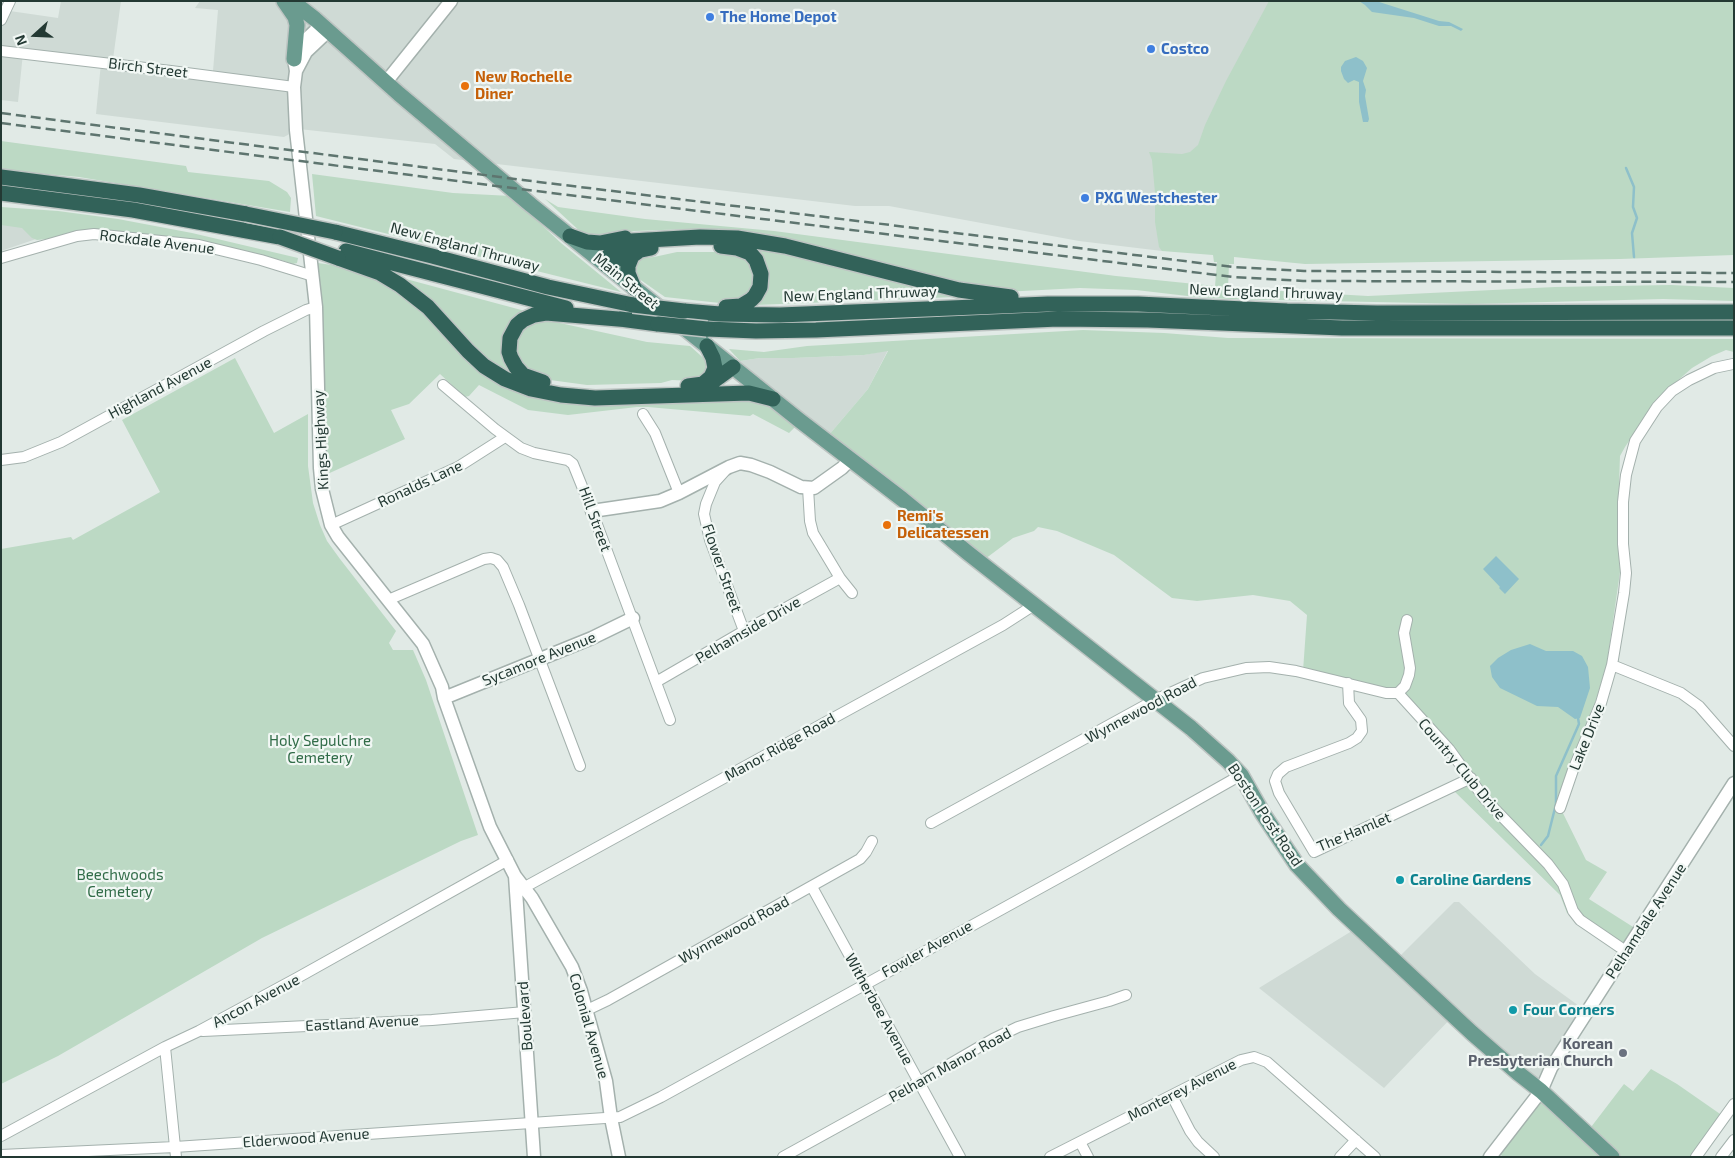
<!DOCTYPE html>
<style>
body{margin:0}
#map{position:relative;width:1735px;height:1158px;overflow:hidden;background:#e1eae6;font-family:"Exo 2",sans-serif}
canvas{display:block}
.frame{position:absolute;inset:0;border:2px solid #233933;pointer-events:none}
.north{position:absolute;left:10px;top:10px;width:50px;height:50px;-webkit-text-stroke:4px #f1f7f4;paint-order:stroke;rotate:250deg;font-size:14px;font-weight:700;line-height:20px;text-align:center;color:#233933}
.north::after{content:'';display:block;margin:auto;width:18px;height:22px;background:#233933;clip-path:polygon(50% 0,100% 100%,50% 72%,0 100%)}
</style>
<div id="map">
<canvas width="1735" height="1158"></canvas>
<div class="frame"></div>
<div class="north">N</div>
</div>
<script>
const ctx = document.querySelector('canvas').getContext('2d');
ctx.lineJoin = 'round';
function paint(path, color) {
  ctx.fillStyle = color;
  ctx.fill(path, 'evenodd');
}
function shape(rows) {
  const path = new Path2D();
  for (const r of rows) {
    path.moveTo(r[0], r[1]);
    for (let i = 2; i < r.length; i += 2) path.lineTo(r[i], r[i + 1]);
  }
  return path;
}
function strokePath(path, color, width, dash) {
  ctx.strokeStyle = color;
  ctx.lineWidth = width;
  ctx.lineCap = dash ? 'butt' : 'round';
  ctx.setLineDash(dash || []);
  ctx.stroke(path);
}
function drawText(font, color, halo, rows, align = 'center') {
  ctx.font = font + ' "Exo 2",sans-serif';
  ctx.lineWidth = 4.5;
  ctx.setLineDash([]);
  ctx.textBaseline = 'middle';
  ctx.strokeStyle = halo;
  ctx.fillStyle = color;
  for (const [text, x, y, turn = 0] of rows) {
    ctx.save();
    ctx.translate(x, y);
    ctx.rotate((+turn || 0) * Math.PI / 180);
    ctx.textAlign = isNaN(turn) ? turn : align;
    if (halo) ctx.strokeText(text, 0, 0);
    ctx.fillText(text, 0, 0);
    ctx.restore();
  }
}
const built = shape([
 [61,1,121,1,113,59,213,71,218,10,195,8,200,1,1273,1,1178,200,1162,251,1079,241,889,206,855,206,454,159,435,144,299,129,284,137,96,114,101,63,23,53,18,102,1,100,1,2,5,4,3,10,58,18],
 [1,211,39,238,1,251],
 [888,350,868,389,828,436,774,392,740,361,760,358,793,358,864,355],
 [1454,902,1459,902,1535,974,1586,1011,1541,1091,1455,1014,1384,1088,1259,988,1360,926,1397,959]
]);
const green = shape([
 [1269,1,1734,1,1734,255,1620,259,1305,264,1234,257,1234,264,1229,264,1228,288,1368,296,1555,287,1671,285,1734,288,1734,301,1663,299,1470,304,1230,299,1196,297,1136,290,1080,288,1003,292,969,287,743,232,689,229,634,231,611,238,585,236,545,199,558,207,645,219,774,231,1116,276,1215,286,1217,262,1214,262,1213,255,1162,251,1159,247,1155,222,1155,193,1152,160,1149,152,1182,154,1190,152,1198,145,1205,125,1226,81],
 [1,141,186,166,188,172,269,181,287,192,291,198,290,212,79,177,1,170],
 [312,174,453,193,511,196,561,243,621,292,316,216],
 [1,207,58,211,118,219,192,233,298,258,297,263,293,264,278,259,270,261,114,232,37,240,32,238,22,228,1,225],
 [750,244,955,295,955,297,755,305,761,296],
 [677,252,725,252,745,258,751,267,753,283,749,293,736,301,720,303,665,297,635,276,635,269,637,263,643,258,654,257],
 [318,263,360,269,400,290,436,323,469,363,504,386,759,399,795,427,789,433,753,414,750,416,648,407,637,407,568,415,528,410,479,385,469,396,465,397,440,374,409,404,391,410,405,439,323,476,316,264],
 [406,279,525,311,524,313,511,321,520,380,474,354,404,281],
 [535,320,546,320,647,342,690,346,709,363,711,370,697,381,672,380,661,383,587,385,550,380,529,373,518,357,515,341,522,328],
 [1083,330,1164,333,1228,338,1734,339,1734,352,1726,350,1712,356,1692,368,1657,399,1625,447,1620,456,1618,515,1620,572,1607,663,1588,726,1557,801,1586,860,1607,872,1589,899,1641,932,1624,958,1567,913,1560,895,1452,789,1473,777,1396,691,1303,671,1307,615,1290,601,1253,595,1197,601,1172,598,1114,555,1057,531,1038,527,1034,531,1013,538,981,562,828,436,868,389,888,351,864,355,793,358,760,358,740,361,729,349,764,352,807,346],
 [235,358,274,433,308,414,308,466,313,503,320,525,327,541,340,559,396,631,389,643,393,650,413,650,426,680,478,835,461,841,262,938,58,1056,1,1084,1,549,71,537,73,540,160,492,122,420],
 [1651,1069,1677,1084,1723,1116,1694,1157,1503,1157,1498,1152,1541,1091,1588,1131,1624,1084,1633,1091]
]);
const water = shape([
 [1359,1,1376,1,1439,21,1449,22,1463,29,1461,31,1451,26,1439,26,1414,18,1372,12,1365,5],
 [1356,57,1363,61,1367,68,1363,81,1366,90,1365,96,1369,119,1368,122,1363,122,1359,102,1359,82,1354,80,1348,83,1344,79,1341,71,1341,67,1345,61],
 [1496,556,1519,579,1505,594,1499,588,1500,587,1483,569],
 [1530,644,1546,651,1573,651,1582,656,1588,667,1590,688,1580,718,1575,719,1558,707,1537,706,1500,688,1492,677,1490,666,1498,658,1511,650]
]);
const stream = shape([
 [1626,168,1634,187,1633,207,1637,218,1632,233,1634,257],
 [1541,845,1548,836,1556,804,1556,776,1579,724,1578,718]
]);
const minor = shape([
 [1,20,10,1],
 [1,51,171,71,294,87],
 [1,258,77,236,94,234,199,245,261,260,313,276],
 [443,385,495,429,521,448,534,453,568,460,573,464,592,511,670,720],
 [643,414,655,433,679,493],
 [1,460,24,457,61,442,264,331,306,310,316,307],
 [725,471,715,482,706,504,704,514,710,540,744,631],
 [808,488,810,521,813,533,840,578,852,593],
 [331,525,458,467,505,437],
 [388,600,484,559,491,558,497,560,503,567,519,605,580,766],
 [1612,665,1681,693,1699,706,1734,746],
 [656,682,744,631,840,578],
 [1348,683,1349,703,1361,720,1362,731,1357,738,1349,743,1286,767,1278,774,1275,781,1279,793,1314,852,1471,778],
 [1398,693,1449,749,1484,798,1548,864,1563,884,1573,911,1580,920,1627,952],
 [1398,693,1405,686,1409,675,1410,668,1404,633,1407,620],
 [1560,808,1573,770,1601,703,1612,665,1624,593,1626,573,1623,544,1623,502,1626,475,1635,441,1657,407,1672,391,1689,380,1714,368,1733,364],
 [931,823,1155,700,1203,678,1246,668,1269,667,1296,671,1386,693,1398,693],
 [525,887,1003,625,1031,607,1031,603],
 [812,887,960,1157],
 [587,1010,608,1000,860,859,866,852,872,841],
 [203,1031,432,1020,525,1012],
 [165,1047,176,1157],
 [1172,1096,1190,1131,1198,1142,1214,1157],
 [1,1136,165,1047,199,1031,297,978,508,860],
 [1080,1142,1088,1157],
 [1,1155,175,1147,620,1117,661,1097,1080,866,1241,775],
 [783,1157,919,1082,993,1039,1018,1027,1054,1016,1109,1001,1126,995],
 [1050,1157,1241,1060,1254,1057,1267,1062,1375,1157],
 [1340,1157,1356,1140],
 [1696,1157,1734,1104],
 [1721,1157,1734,1140]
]);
const tertiary = shape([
 [296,71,294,59,298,47,317,29,326,29,324,35,306,52,296,71,294,87,296,130,316,307,320,468,322,489,331,525,338,537,423,644,442,687,444,698,490,827,515,876,532,898,572,967,581,991,606,1081,611,1118,619,1157],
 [386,82,451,1],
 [592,511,660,501,679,493,729,467,740,463,751,465,770,472,801,487,814,488,842,468,851,459],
 [444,698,592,638,633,618],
 [515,876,534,1157],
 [1490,1157,1541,1091,1551,1068,1734,783]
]);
const primary = shape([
 [284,1,295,17,297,25,294,59],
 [292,1,315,19,399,94,531,205,799,420,902,499,968,553,1191,728,1228,761,1241,775,1263,814,1297,865,1339,909,1472,1033,1518,1073,1541,1091,1612,1157]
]);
const motorway = shape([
 [1,177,139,195,246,214],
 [1,193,133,210,280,237],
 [335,232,432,256,548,287,633,305],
 [570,236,587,242,600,243,625,238],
 [721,246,737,248,750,253,756,260,761,274,760,287,755,296,751,300,741,306,726,307],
 [346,251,566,308],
 [338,258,380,273,400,285,428,307,468,351,484,366,505,379,531,389,561,395,595,398,749,393,773,399],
 [606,265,608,257,613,250,619,246,631,241,700,237,737,238,785,246,959,290,1011,297],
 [606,265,632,252,651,248],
 [634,288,628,273,628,266,632,256,639,251],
 [684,311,720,314,780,315,1048,304,1138,304,1287,311,1377,313,1734,312],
 [620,319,658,324],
 [707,329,756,331,816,330,1058,319,1148,320,1342,328,1734,328],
 [543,382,523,375,516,367,511,358,509,352,510,338,517,325,523,320,534,315,546,313,630,320],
 [704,383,711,377,715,368,713,358,707,346],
 [688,386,711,383,733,367]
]);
const rail = shape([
 [1,113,523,180,1233,267,1304,271,1734,273],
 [1,123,536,191,1233,277,1303,281,1734,282]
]);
const motorwayBridge = shape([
 [246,214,335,232],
 [280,237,338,258],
 [633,305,684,311],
 [658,324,707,329]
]);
const markers = [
 [710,17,5,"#3f7fe0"],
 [1151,49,5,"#3f7fe0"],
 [465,86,5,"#e8710a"],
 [1085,198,5,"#3f7fe0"],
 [887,525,5,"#e8710a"],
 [1400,880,5,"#0f9aa8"],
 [1513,1010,5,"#0f9aa8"],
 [1623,1053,5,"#6b7280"]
];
const shopNames = [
 ["The Home Depot",720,17],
 ["Costco",1161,49],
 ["PXG Westchester",1095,198]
];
const streetNames = [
 ["Birch Street",148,68,7],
 ["Rockdale Avenue",157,242,7],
 ["New England Thruway",465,247,15],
 ["Main Street",626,281,39],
 ["New England Thruway",1266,292,2],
 ["New England Thruway",860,294,-2],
 ["Highland Avenue",160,388,-28],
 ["Kings Highway",321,440,-93],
 ["Ronalds Lane",420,484,-25],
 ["Hill Street",595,519,70],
 ["Flower Street",722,568,71],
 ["Pelhamside Drive",748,630,-30],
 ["Sycamore Avenue",539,659,-22],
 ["Wynnewood Road",1141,710,-28],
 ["Lake Drive",1587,737,-68],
 ["Manor Ridge Road",780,747,-29],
 ["Country Club Drive",1462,769,50],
 ["Boston Post Road",1265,815,56],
 ["The Hamlet",1354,832,-23],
 ["Pelhamdale Avenue",1646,921,-57],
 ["Wynnewood Road",734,930,-29],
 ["Fowler Avenue",927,949,-29],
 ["Ancon Avenue",256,1001,-28],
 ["Witherbee Avenue",879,1009,61],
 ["Boulevard",525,1016,-94],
 ["Eastland Avenue",362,1023,-3],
 ["Colonial Avenue",589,1026,74],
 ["Pelham Manor Road",950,1065,-29],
 ["Monterey Avenue",1182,1090,-27],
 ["Elderwood Avenue",306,1138,-4]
];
const foodNames = [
 ["New Rochelle",475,77],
 ["Diner",475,94],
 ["Remi's",897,516],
 ["Delicatessen",897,533]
];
const parkNames = [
 ["Holy Sepulchre",320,741],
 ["Cemetery",320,758],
 ["Beechwoods",120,875],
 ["Cemetery",120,892]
];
const cultureNames = [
 ["Caroline Gardens",1410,880],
 ["Four Corners",1523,1010]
];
const worshipNames = [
 ["Korean",1613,1044],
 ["Presbyterian Church",1613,1061]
];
paint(built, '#cfdad5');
paint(green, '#bcd9c4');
paint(water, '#8ec0ca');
strokePath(stream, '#8ec0ca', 2.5);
strokePath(minor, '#a4b1ad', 12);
strokePath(tertiary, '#a4b1ad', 15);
strokePath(primary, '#bdc4c2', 18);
strokePath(motorway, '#bdc4c2', 18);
strokePath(minor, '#fff', 10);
strokePath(tertiary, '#fff', 12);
strokePath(primary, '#6a9b8f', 15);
strokePath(motorway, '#326259', 15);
strokePath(rail, '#5e756f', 2.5, [10, 5]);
strokePath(motorwayBridge, '#bdc4c2', 18, []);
strokePath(motorwayBridge, '#326259', 15);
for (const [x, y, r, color] of markers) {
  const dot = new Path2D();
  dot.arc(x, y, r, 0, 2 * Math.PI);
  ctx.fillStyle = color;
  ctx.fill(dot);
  strokePath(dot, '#f1f7f4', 2);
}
drawText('bold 15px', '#366cbe', '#f1f7f4', shopNames, 'left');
drawText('15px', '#233933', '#f1f7f4', streetNames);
drawText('bold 15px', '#c56008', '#f1f7f4', foodNames, 'left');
drawText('15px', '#316c48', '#f1f7f4', parkNames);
drawText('bold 15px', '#0d838f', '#f1f7f4', cultureNames, 'left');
drawText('bold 15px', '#5b616d', '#f1f7f4', worshipNames, 'right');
</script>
